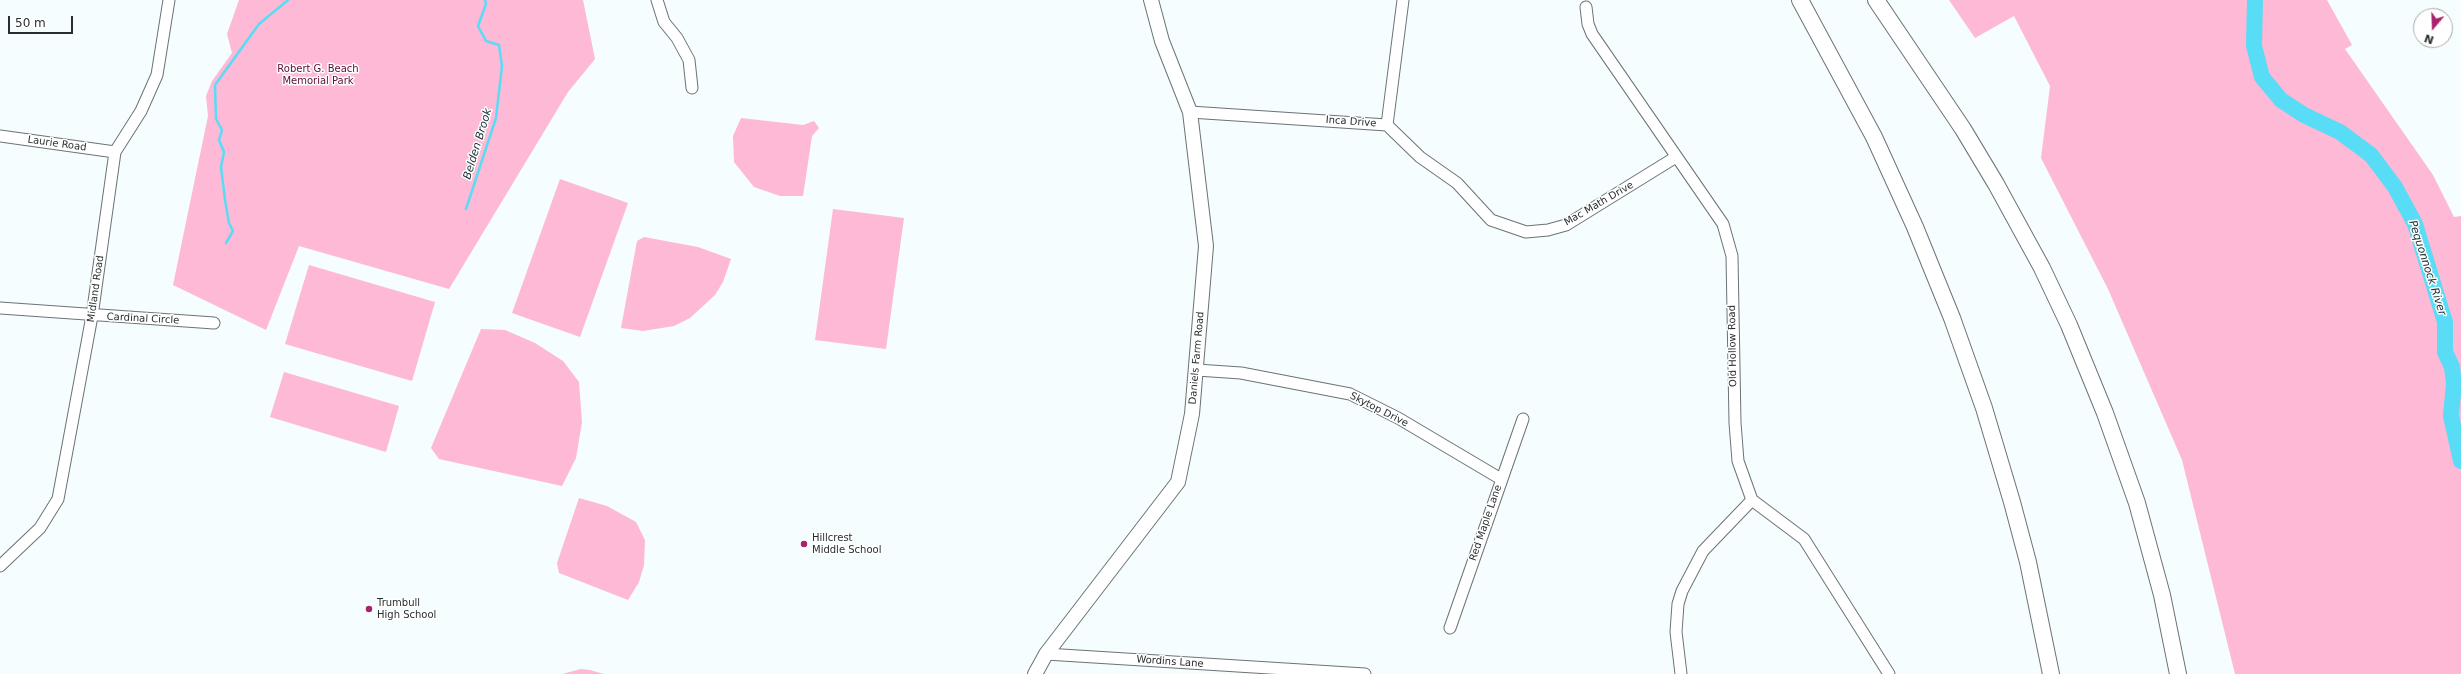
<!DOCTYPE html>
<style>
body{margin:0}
#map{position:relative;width:2461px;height:674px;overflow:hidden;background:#f5fdff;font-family:"DejaVu Sans",sans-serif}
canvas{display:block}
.north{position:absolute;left:2413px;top:8px;width:40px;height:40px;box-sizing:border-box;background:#fff;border:1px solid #aaabab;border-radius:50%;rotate:199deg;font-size:11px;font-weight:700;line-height:16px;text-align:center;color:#2a2d2e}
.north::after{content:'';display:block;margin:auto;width:14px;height:18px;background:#a9236c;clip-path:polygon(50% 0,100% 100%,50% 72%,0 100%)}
.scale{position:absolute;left:8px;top:16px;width:65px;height:18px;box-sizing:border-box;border:2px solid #2a2d2e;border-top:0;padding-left:5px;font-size:12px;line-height:14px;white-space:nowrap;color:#2a2d2e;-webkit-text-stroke:3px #fff;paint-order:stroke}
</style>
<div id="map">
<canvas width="2461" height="674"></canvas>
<div class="north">N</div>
<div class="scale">50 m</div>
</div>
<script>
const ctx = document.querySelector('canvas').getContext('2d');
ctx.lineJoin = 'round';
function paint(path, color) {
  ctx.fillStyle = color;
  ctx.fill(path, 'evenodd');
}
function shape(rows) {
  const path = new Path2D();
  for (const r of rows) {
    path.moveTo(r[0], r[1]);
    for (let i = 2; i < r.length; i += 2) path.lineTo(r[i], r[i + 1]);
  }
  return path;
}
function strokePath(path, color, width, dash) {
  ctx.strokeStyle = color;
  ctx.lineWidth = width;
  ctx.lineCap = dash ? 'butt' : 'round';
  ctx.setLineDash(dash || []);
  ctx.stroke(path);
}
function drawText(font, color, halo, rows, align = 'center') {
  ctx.font = font + ' "DejaVu Sans",sans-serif';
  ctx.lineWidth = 3;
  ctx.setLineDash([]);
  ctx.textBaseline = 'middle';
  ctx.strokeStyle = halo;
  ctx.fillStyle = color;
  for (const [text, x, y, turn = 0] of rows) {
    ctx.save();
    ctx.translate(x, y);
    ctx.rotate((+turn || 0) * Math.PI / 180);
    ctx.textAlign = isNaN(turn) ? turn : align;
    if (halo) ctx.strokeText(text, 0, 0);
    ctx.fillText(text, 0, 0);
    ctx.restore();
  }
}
const green = shape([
 [239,0,583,0,595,59,568,92,449,289,299,246,266,330,173,285,208,116,206,96,212,81,232,53,227,34],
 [1949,0,2327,0,2352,45,2345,49,2433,175,2454,217,2461,216,2461,674,2235,674,2182,460,2108,289,2041,158,2050,86,2014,16,1975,38],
 [741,118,803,125,814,121,819,128,812,136,803,196,780,196,754,187,734,162,733,136],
 [560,179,628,203,580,337,512,313],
 [833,209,904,218,886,349,815,340],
 [644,237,698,247,731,259,723,282,715,295,690,318,674,326,643,331,621,328,637,241],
 [309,265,435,302,412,381,285,344],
 [481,329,505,330,535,343,563,361,579,382,582,422,576,458,562,486,439,459,431,448],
 [284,372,399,406,386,452,270,417],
 [579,498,607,506,636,522,645,540,644,565,639,582,628,600,559,573,557,563],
 [581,669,590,670,604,674,562,674]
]);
const stream = shape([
 [466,209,496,118,502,66,499,45,486,41,478,26,486,4,485,0],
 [226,243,233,231,229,223,225,200,221,167,224,152,219,140,222,130,216,119,215,85,259,24,288,0]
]);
const river = shape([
 [2255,0,2254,46,2262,77,2281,100,2304,115,2340,132,2371,155,2395,187,2415,224,2445,322,2445,352,2452,367,2454,383,2451,416,2461,461]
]);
const minor = shape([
 [657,0,664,22,677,38,689,60,692,88],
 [1586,7,1588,24,1592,34,1723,224,1732,256,1735,423,1738,461,1752,500,1804,539,1889,674],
 [1190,112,1387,125],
 [1387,125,1420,157,1457,183,1491,220,1526,232,1548,230,1566,225,1676,157],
 [1387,125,1403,0],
 [0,136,115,152],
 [0,308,214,323],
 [1197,370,1241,373,1350,394,1398,418,1501,479],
 [0,566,40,528,58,499,92,316,115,152,141,111,157,75,169,0],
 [1450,628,1523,419],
 [1046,654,1365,674],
 [1681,674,1676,632,1678,604,1682,591,1703,551,1752,500]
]);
const major = shape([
 [1035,674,1046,654,1178,482,1192,414,1206,246,1190,112,1162,41,1151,0]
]);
const highway = shape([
 [1800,0,1874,137,1915,227,1952,318,1984,408,2012,502,2028,562,2051,674],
 [1876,0,1963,129,1996,184,2042,268,2069,325,2105,413,2137,503,2162,595,2178,674]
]);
const markers = [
 [804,544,4,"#a9236c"],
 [369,609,4,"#a9236c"]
];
const parkNames = [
 ["Robert G. Beach",318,69],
 ["Memorial Park",318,81]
];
const streetNames = [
 ["Inca Drive",1351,122,4],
 ["Laurie Road",57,144,8],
 ["Mac Math Drive",1599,204,-30],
 ["Midland Road",96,289,-82],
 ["Cardinal Circle",143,319,3],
 ["Old Hollow Road",1733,346,-91],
 ["Daniels Farm Road",1197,358,-85],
 ["Skytop Drive",1379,410,27],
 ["Red Maple Lane",1486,523,-71],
 ["Wordins Lane",1170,662,4]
];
const poiNames = [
 ["Hillcrest",812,538],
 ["Middle School",812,550],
 ["Trumbull",377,603],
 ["High School",377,615]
];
const waterNames = [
 ["Belden Brook",478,144,-73],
 ["Pequonnock River",2427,268,72]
];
paint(green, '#fdb9d5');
strokePath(stream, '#59dcf5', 2.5);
strokePath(river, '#59dcf5', 16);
strokePath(minor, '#6b7375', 13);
strokePath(major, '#6b7375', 16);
strokePath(highway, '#6b7375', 18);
strokePath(minor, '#fff', 11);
strokePath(major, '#fff', 14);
strokePath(highway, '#fff', 16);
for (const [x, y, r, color] of markers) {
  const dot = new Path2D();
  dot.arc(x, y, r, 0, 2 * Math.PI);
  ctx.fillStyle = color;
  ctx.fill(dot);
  strokePath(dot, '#fff', 1.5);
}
drawText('10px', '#5b0c38', '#fff', parkNames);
drawText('10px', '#2a2d2e', '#fff', streetNames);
drawText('10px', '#2a2d2e', '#fff', poiNames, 'left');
drawText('italic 11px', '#20373c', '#fff', waterNames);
</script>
